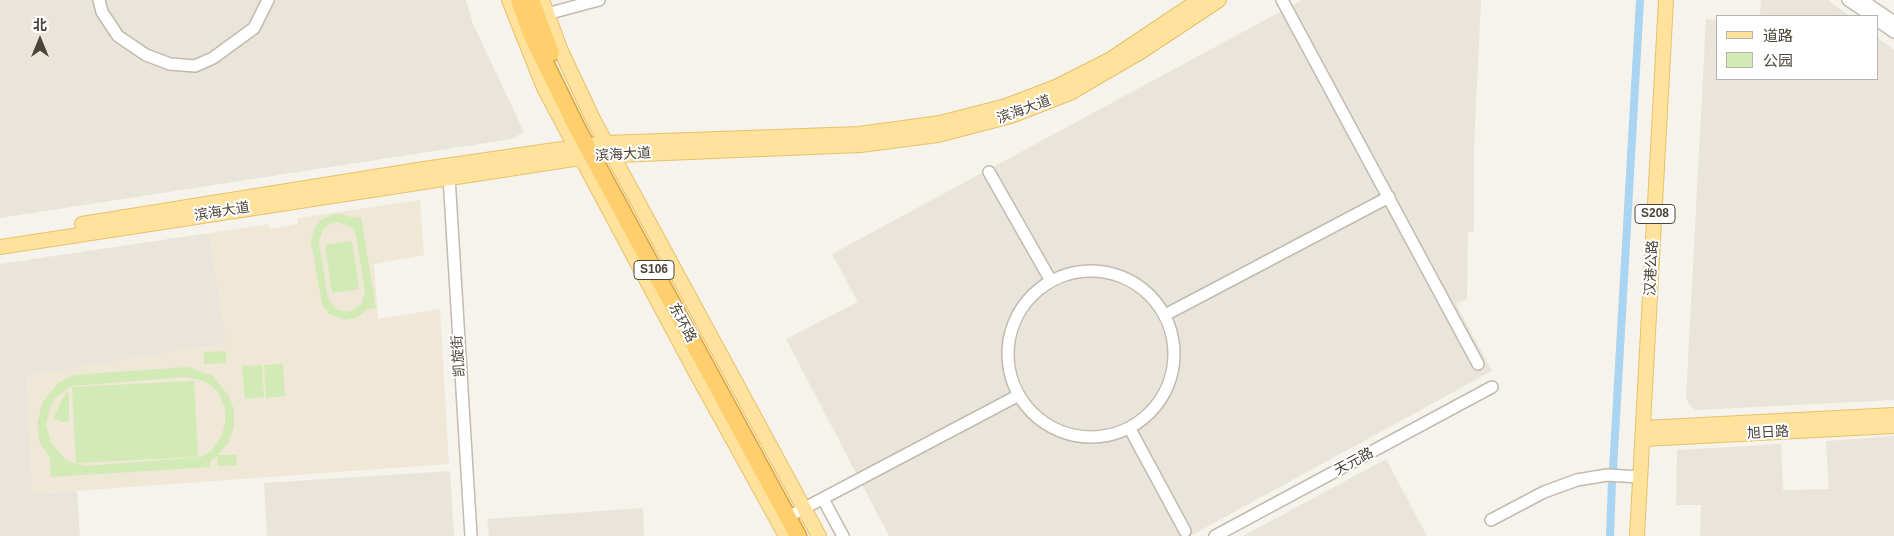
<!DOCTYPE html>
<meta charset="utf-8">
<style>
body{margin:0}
#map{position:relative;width:1894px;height:536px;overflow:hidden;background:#f6f3ec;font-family:Arial,"Noto Sans SC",sans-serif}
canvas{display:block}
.legend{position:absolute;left:1716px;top:15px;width:162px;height:65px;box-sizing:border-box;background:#fff;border:1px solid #b7b4b0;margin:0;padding:6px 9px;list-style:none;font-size:15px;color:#4b4439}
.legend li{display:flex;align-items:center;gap:10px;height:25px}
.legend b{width:25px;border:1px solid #b7b4b0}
.north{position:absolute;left:15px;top:15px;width:50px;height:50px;-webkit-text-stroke:4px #fff;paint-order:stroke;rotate:0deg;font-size:14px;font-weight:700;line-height:20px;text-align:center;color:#4b4439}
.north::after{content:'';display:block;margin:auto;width:18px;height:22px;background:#4b4439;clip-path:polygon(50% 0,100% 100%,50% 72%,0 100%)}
</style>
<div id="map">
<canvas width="1894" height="536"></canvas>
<ul class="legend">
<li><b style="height:6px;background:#ffe39c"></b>道路</li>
<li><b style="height:14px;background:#d2eab5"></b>公园</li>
</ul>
<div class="north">北</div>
</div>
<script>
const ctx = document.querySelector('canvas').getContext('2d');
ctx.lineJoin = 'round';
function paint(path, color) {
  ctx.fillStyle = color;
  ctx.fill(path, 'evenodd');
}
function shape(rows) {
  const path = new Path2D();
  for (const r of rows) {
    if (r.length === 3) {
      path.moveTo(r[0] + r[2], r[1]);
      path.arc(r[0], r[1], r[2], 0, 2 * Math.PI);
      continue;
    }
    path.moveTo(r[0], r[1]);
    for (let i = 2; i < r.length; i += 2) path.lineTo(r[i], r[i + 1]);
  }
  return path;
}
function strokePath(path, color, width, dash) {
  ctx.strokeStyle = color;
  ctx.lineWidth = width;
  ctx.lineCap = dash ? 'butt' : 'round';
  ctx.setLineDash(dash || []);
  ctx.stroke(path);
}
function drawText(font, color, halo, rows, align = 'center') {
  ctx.font = font + ' Arial,"Noto Sans SC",sans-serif';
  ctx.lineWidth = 4;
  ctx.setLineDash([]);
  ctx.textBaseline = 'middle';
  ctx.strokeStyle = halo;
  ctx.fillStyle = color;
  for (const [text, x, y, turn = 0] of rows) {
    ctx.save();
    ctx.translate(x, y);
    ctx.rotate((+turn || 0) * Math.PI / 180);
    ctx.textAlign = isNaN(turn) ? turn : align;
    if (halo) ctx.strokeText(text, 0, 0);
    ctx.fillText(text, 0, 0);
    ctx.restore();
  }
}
const residential = shape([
 [0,0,466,0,473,24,524,132,512,139,0,218],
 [1302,0,1481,0,1474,147,1474,231,1468,232,1467,299,1456,304,1492,371,1190,536,889,536,786,339,858,302,832,254],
 [1761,0,1828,0,1849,16,1760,16],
 [1706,19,1718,20,1718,79,1878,79,1878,38,1894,50,1894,400,1696,410,1690,406,1686,398],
 [209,233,227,343,27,376,33,494,77,491,80,536,0,536,0,264],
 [1894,436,1894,536,1700,536,1701,505,1676,505,1677,450,1781,444,1783,490,1829,489,1826,441],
 [1386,459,1427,536,1243,536],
 [450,471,454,536,267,536,264,483],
 [643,508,644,536,489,536,487,519]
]);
const education = shape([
 [420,200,424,255,374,264,378,319,440,309,449,464,33,494,27,376,226,343,209,233,268,224,270,229,298,224,298,218]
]);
const green = shape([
 [340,214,354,218,361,217,376,308,368,309,356,318,345,320,329,314,322,304,311,242,314,229,321,220,331,215],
 [338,222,351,227,356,235,365,291,362,304,349,312,337,310,328,299,319,242,323,229,330,224],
 [352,241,359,289,332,293,325,245],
 [226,351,226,363,204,364,204,352],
 [283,364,285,396,266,398,264,365],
 [262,365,264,397,245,399,242,366],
 [188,367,213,376,229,396,234,410,234,427,228,443,218,455,236,455,237,465,218,466,217,456,210,461,210,467,51,477,50,458,40,443,37,425,42,403,58,383,71,376,85,374],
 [185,377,201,380,212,386,219,394,225,409,225,425,221,437,211,451,202,457,85,466,66,460,51,443,46,425,50,407,56,397,72,386],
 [194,381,198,457,76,463,72,387],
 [66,392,69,393,69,422,63,422,53,418]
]);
const canal = shape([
 [1613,470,1640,0],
 [1610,536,1612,480]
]);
const minor = shape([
 [99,0,102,12,118,36,146,55,170,64,195,66,213,58,254,28,268,0],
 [1282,0,1478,364],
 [1848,0,1872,16],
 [1862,0,1894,22],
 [539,16,599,0],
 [1878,21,1894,32],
 [989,172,1051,281],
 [449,177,471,536],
 [1091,354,83],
 [1165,315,1389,197],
 [1130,429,1185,531],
 [823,499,843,536],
 [782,520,1019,395],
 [1491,520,1544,492,1577,480,1607,475,1640,477],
 [1215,536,1492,387]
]);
const major = shape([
 [509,0,544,88,696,373,786,536],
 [542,0,561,51,593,119,819,536],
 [82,224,424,169,576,147,606,143,859,134,940,123,1006,106,1058,86,1111,59,1199,0],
 [0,247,593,156,860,145,938,135,1011,116,1070,93,1142,51,1219,0],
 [1644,428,1894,415],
 [1643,439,1894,426],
 [1637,536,1666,0]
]);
const highway = shape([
 [519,0,531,34,576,126,798,536],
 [532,3,551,53]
]);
const shields = [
 [1655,214,40],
 [654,270,40]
];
const shieldNames = [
 ["S208",1655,214],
 ["S106",654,270]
];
const streetNames = [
 ["滨海大道",1024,110,-20],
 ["滨海大道",623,155,-3],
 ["滨海大道",222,212,-9],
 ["汉港公路",1652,268,-87],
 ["东环路",682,323,62],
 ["凯旋街",459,356,-94],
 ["旭日路",1768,433,-3],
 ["天元路",1354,462,-28]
];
paint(residential, '#eae5da');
paint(education, '#efe8d6');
paint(green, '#d2eab5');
strokePath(canal, '#a9d4f2', 8);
strokePath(minor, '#c2bbae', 14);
strokePath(major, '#e6c16a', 16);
strokePath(highway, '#e0a43c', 19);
strokePath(minor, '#fff', 11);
strokePath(major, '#ffe39c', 14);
strokePath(highway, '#ffcf6e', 16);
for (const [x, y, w] of shields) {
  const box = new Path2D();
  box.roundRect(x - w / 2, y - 9.5, w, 19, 4);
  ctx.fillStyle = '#fff';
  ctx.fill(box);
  strokePath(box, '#4b4439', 1);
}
drawText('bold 12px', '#4b4439', null, shieldNames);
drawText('14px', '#4b4439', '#fff', streetNames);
</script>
